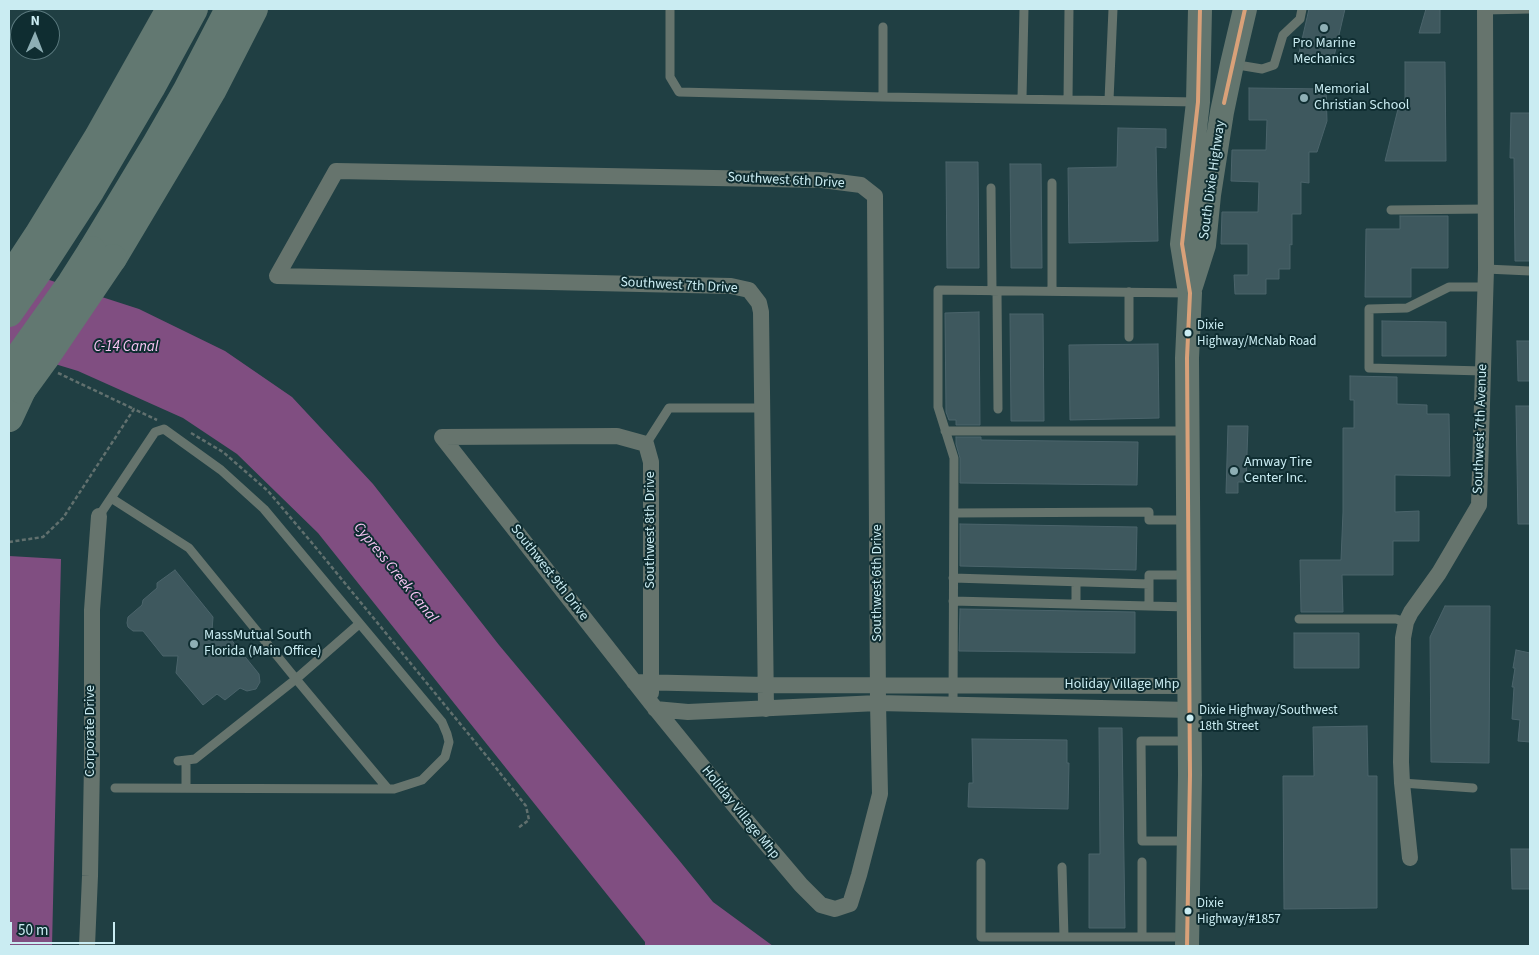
<!DOCTYPE html>
<style>
body{margin:0}
#map{position:relative;width:1539px;height:955px;overflow:hidden;background:#203f43;font-family:"Source Sans 3",sans-serif}
canvas{display:block}
.frame{position:absolute;inset:0;border:10px solid #caecf2;pointer-events:none}
.north{position:absolute;left:10px;top:10px;width:50px;height:50px;box-sizing:border-box;background:#0f2d31;border:1px solid #5a797e;border-radius:50%;rotate:1deg;font-size:14px;font-weight:700;line-height:20px;text-align:center;color:#caecf2}
.north::after{content:'';display:block;margin:auto;width:18px;height:22px;background:#8eafb5;clip-path:polygon(50% 0,100% 100%,50% 72%,0 100%)}
.scale{position:absolute;left:10px;top:922px;width:105px;height:22px;box-sizing:border-box;border:2px solid #caecf2;border-top:0;padding-left:6px;font-size:15px;line-height:18px;white-space:nowrap;color:#caecf2;-webkit-text-stroke:4px #0f2d31;paint-order:stroke}
</style>
<div id="map">
<canvas width="1539" height="955"></canvas>
<div class="frame"></div>
<div class="north">N</div>
<div class="scale">50 m</div>
</div>
<script>
const ctx = document.querySelector('canvas').getContext('2d');
ctx.lineJoin = 'round';
function paint(path, color) {
  ctx.fillStyle = color;
  ctx.fill(path, 'evenodd');
}
function shape(rows) {
  const path = new Path2D();
  for (const r of rows) {
    path.moveTo(r[0], r[1]);
    for (let i = 2; i < r.length; i += 2) path.lineTo(r[i], r[i + 1]);
  }
  return path;
}
function strokePath(path, color, width, dash) {
  ctx.strokeStyle = color;
  ctx.lineWidth = width;
  ctx.lineCap = dash ? 'butt' : 'round';
  ctx.setLineDash(dash || []);
  ctx.stroke(path);
}
function drawText(font, color, halo, rows, align = 'center') {
  ctx.font = font + ' "Source Sans 3",sans-serif';
  ctx.lineWidth = 4;
  ctx.setLineDash([]);
  ctx.textBaseline = 'middle';
  ctx.strokeStyle = halo;
  ctx.fillStyle = color;
  for (const [text, x, y, turn = 0] of rows) {
    ctx.save();
    ctx.translate(x, y);
    ctx.rotate((+turn || 0) * Math.PI / 180);
    ctx.textAlign = isNaN(turn) ? turn : align;
    if (halo) ctx.strokeText(text, 0, 0);
    ctx.fillText(text, 0, 0);
    ctx.restore();
  }
}
const water = shape([
 [9,267,139,309,225,351,292,397,373,484,499,645,678,859,713,902,773,946,645,946,645,942,318,533,237,454,183,418,78,371,9,350],
 [9,556,61,559,52,946,9,946]
]);
const building = shape([
 [1309,9,1345,9,1332,65,1298,57,1309,9],
 [1426,9,1440,9,1440,33,1419,33,1426,9],
 [1405,62,1445,62,1446,161,1385,161,1398,109,1405,109,1405,62],
 [1249,88,1326,89,1327,121,1317,152,1309,152,1309,183,1301,182,1301,214,1292,214,1292,245,1290,244,1290,269,1279,269,1279,279,1266,279,1266,294,1235,294,1234,275,1248,275,1248,244,1221,244,1222,212,1258,212,1259,182,1231,181,1232,150,1266,150,1267,120,1249,120,1249,88],
 [1511,113,1530,113,1530,261,1515,261,1514,158,1510,158,1511,113],
 [1118,128,1166,129,1166,148,1156,147,1158,241,1069,243,1068,168,1117,167,1118,128],
 [946,162,978,162,979,268,947,268,946,162],
 [1010,164,1041,164,1042,268,1011,268,1010,164],
 [1400,216,1448,216,1448,268,1411,268,1411,297,1365,297,1366,229,1400,229,1400,216],
 [979,312,980,425,956,425,956,420,949,420,946,412,945,313,979,312],
 [1010,314,1043,314,1044,421,1011,421,1010,314],
 [1382,321,1446,322,1446,356,1382,356,1382,321],
 [1517,341,1530,341,1530,381,1518,381,1517,341],
 [1158,344,1159,418,1070,420,1069,345,1158,344],
 [1350,376,1397,377,1397,404,1427,405,1427,414,1449,414,1450,476,1395,475,1395,512,1419,511,1419,541,1393,541,1393,575,1342,575,1343,612,1301,612,1300,560,1341,560,1343,512,1343,428,1354,428,1354,400,1350,400,1350,376],
 [1516,406,1530,406,1530,524,1518,524,1516,406],
 [1228,426,1248,426,1246,482,1238,482,1238,493,1226,493,1228,426],
 [956,437,981,437,981,440,1138,442,1137,485,960,483,960,458,956,444,956,437],
 [960,524,1137,527,1136,570,960,566,960,524],
 [175,570,213,617,212,631,225,632,259,674,260,682,256,689,247,691,240,688,225,700,217,694,203,705,176,673,178,656,163,656,143,631,133,631,128,627,127,623,128,617,142,605,143,600,157,588,157,583,175,570],
 [1445,606,1490,606,1489,763,1431,762,1430,637,1445,606],
 [960,609,1135,612,1135,653,959,651,960,609],
 [1294,633,1359,633,1359,668,1294,668,1294,633],
 [1516,650,1530,653,1530,742,1518,741,1520,720,1512,719,1514,687,1512,687,1515,668,1513,668,1516,650],
 [1367,726,1368,776,1377,776,1377,908,1284,909,1283,776,1314,776,1313,727,1367,726],
 [1099,728,1122,728,1125,928,1089,928,1089,854,1100,854,1099,728],
 [972,739,1067,740,1067,763,1069,763,1068,809,968,807,969,783,973,783,972,739],
 [1511,849,1530,849,1530,889,1512,889,1511,849]
]);
const path = shape([
 [58,373,134,409],
 [191,433,223,452,268,491,312,543,489,759,526,806,529,820,518,828],
 [9,542,43,537,63,518,134,409,157,420]
]);
const service = shape([
 [670,9,670,77,679,92,883,97,1198,102],
 [1485,10,1530,9],
 [1232,64,1262,69,1274,65,1283,35,1300,19,1302,9],
 [883,97,883,27],
 [1022,98,1024,9],
 [1068,100,1069,9],
 [1109,100,1113,9],
 [1052,183,1052,291],
 [991,188,992,291],
 [1391,210,1486,209],
 [1486,269,1530,271],
 [997,291,998,409],
 [1129,337,1129,292],
 [1483,371,1369,368,1369,309,1407,308,1449,287,1485,287],
 [945,431,1188,431],
 [646,444,669,408,761,408],
 [111,498,189,548,296,679,388,789],
 [954,513,1149,512,1149,520,1188,520],
 [99,516,155,432,164,429,221,470,264,509,442,722,447,734,449,742,445,757,422,780,394,789,115,788],
 [953,578,1149,584],
 [953,601,1188,607],
 [1076,604,1076,582],
 [1149,606,1149,575,1188,575],
 [1299,619,1396,619,1406,622],
 [953,706,954,458,938,407,938,290,1189,293],
 [178,761,195,759,296,679,359,624],
 [1402,783,1473,788],
 [186,788,186,760],
 [1188,841,1142,841,1141,741,1189,741],
 [1142,862,1142,937],
 [981,863,981,937,1187,937],
 [1062,867,1064,937]
]);
const minor = shape([
 [442,437,651,703,751,826,801,885,821,905,835,909,850,904,859,875,880,794,878,703,688,712,655,709],
 [442,437,617,436,646,444,651,462,651,693],
 [634,682,765,685,1190,686],
 [766,709,761,312,759,303,749,290,731,286,277,276,336,171,822,180,861,185,875,196,878,703,1190,710],
 [1410,858,1402,783,1401,762,1403,638,1406,622,1411,612,1439,573,1479,505,1486,269,1485,9],
 [87,946,90,876,92,763,92,610,99,516]
]);
const secondary = shape([
 [1191,286,1204,245,1209,195,1222,112,1232,64,1245,9],
 [1187,946,1190,775,1187,358,1190,293,1182,244,1198,102,1200,9]
]);
const motorway = shape([
 [92,250,156,144,187,90,229,9],
 [113,258,181,144,212,91,254,9],
 [9,279,38,235,98,137,170,9],
 [9,313,37,273,91,190,151,88,194,9],
 [9,418,22,390]
]);
const motorwayBridge = shape([
 [9,370,71,283,92,250],
 [22,390,46,357,113,258]
]);
const bus1 = shape([
 [1224,103,1245,9],
 [1187,946,1190,775,1187,358,1190,293,1182,244,1198,102,1200,9]
]);
const markers = [
 [1324,28,5,"#8eafb5"],
 [1304,98,5,"#8eafb5"],
 [1188,333,4.5,"#caecf2"],
 [1234,471,5,"#8eafb5"],
 [194,644,5,"#8eafb5"],
 [1190,718,4.5,"#caecf2"],
 [1188,911,4.5,"#caecf2"]
];
const busNames = [
 ["Dixie",1197,326],
 ["Highway/McNab Road",1197,342],
 ["Dixie Highway/Southwest",1199,711],
 ["18th Street",1199,727],
 ["Dixie",1197,904],
 ["Highway/#1857",1197,920]
];
const poiNames = [
 ["Pro Marine",1324,44,"center"],
 ["Mechanics",1324,60,"center"],
 ["Memorial",1314,90],
 ["Christian School",1314,106],
 ["Amway Tire",1244,463],
 ["Center Inc.",1244,479],
 ["MassMutual South",204,636],
 ["Florida (Main Office)",204,652]
];
const streetNames = [
 ["South Dixie Highway",1213,180,-82],
 ["Southwest 6th Drive",786,181,3],
 ["Southwest 7th Drive",679,286,3],
 ["Southwest 7th Avenue",1481,429,-88],
 ["Southwest 8th Drive",651,530,-90],
 ["Southwest 9th Drive",549,573,52],
 ["Southwest 6th Drive",878,583,-90],
 ["Holiday Village Mhp",1122,685],
 ["Corporate Drive",91,731,-90],
 ["Holiday Village Mhp",740,813,51]
];
const waterNames = [
 ["C-14 Canal",126,348],
 ["Cypress Creek Canal",395,573,51]
];
paint(water, '#804e81');
paint(building, '#3e585e');
strokePath(building, '#4b646b', 1);
strokePath(path, '#61706e', 2.5, [4, 2.5]);
strokePath(service, '#66746d', 9);
strokePath(minor, '#66746d', 16);
strokePath(secondary, '#63756e', 24);
strokePath(motorway, '#627871', 28);
strokePath(motorwayBridge, '#627871', 28);
strokePath(bus1, '#d9a179', 4);
for (const [x, y, r, color] of markers) {
  const dot = new Path2D();
  dot.arc(x, y, r, 0, 2 * Math.PI);
  ctx.fillStyle = color;
  ctx.fill(dot);
  strokePath(dot, '#0f2d31', 2);
}
drawText('13px', '#caecf2', '#0f2d31', busNames, 'left');
drawText('14px', '#caecf2', '#0f2d31', poiNames, 'left');
drawText('14px', '#caecf2', '#0f2d31', streetNames);
drawText('italic 15px', '#f9c6f5', '#0f2d31', waterNames);
</script>
